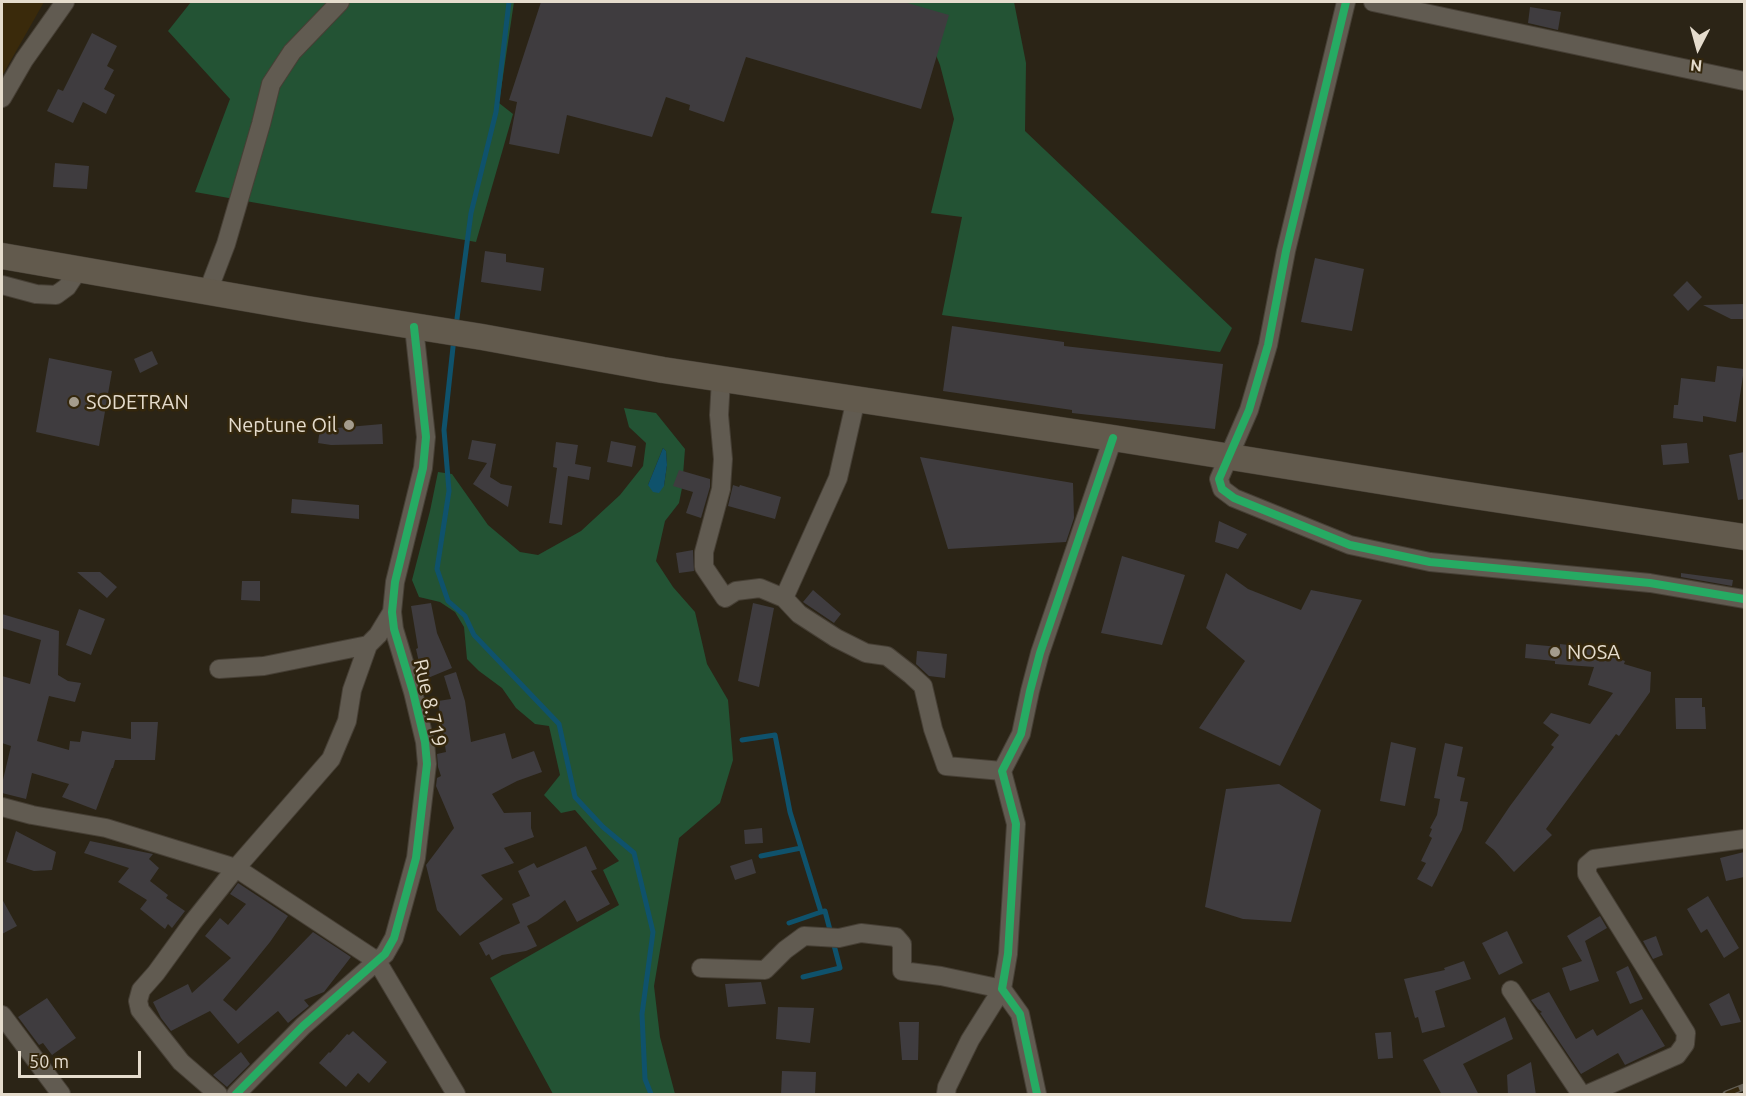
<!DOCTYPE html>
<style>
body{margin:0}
#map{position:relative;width:1746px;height:1096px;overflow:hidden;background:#2b2416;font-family:Ubuntu,sans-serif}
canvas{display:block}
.frame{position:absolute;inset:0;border:3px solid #e5dccd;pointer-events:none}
.north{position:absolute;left:1668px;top:18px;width:60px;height:60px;-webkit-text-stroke:4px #34270d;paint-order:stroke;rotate:186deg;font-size:16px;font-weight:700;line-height:24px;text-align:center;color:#e5dccd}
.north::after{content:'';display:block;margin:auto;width:21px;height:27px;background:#e5dccd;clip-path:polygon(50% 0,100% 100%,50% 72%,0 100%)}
.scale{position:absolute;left:18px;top:1051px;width:123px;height:27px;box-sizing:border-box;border:3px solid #e5dccd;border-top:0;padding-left:8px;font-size:18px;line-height:21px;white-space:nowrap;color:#e5dccd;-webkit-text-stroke:4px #34270d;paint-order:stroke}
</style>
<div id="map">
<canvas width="1746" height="1096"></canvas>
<div class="frame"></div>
<div class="north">N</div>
<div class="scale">50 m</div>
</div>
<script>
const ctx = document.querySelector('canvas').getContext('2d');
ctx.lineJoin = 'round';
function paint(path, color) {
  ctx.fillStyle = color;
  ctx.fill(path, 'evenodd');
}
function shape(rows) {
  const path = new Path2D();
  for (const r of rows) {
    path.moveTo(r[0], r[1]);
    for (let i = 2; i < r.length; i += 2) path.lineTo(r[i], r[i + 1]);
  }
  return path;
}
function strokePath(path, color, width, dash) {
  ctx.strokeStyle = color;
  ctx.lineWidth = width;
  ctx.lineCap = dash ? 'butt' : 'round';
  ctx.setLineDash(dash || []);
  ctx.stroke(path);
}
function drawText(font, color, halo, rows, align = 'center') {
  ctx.font = font + ' Ubuntu,sans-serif';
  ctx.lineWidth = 5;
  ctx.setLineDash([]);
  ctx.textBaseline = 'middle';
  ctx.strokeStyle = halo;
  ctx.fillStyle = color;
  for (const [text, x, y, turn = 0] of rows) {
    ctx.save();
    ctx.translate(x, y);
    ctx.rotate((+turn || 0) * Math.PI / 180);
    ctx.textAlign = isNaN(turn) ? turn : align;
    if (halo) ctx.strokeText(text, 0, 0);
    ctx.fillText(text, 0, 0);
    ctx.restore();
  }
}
const built = shape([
 [2,2,44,2,2,76]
]);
const green = shape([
 [191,2,514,2,499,103,513,114,476,242,195,192,230,99,168,31],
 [891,2,1014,2,1026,63,1025,131,1232,328,1220,352,942,315,962,217,931,213,954,119,940,65,920,16],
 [624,408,656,413,685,449,682,488,679,503,665,521,656,561,673,587,695,612,707,664,728,700,733,760,720,803,679,838,654,986,660,1037,675,1094,553,1094,490,978,619,905,603,870,619,861,575,810,561,813,544,795,560,775,549,726,535,724,516,708,502,688,479,671,467,659,464,627,455,612,440,602,419,597,412,580,430,511,438,472,452,474,488,525,520,552,538,555,581,531,620,495,643,466,646,443,629,427],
 [663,448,666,451,667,465,664,486,648,485]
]);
const water = shape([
 [663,448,666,451,667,465,664,486,659,493,653,492,648,485]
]);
const stream = shape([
 [456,326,471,213,496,112,509,2],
 [454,338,444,430,449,491,437,569,448,601,465,616,474,635,559,724,575,797,603,827,634,853,653,932,642,1014,645,1079,651,1094],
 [742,740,775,735,790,812,821,912,825,911,840,968,803,977],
 [761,856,801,848],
 [789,923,821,912]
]);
const building = shape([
 [541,2,904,2,949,15,921,109,746,57,724,122,689,110,690,105,666,97,652,137,567,115,559,154,509,144,517,102,509,100],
 [1530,7,1561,12,1558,30,1528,23],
 [92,33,117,46,107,66,114,70,104,89,115,95,106,114,83,102,73,123,47,111,58,89,63,91],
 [55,163,89,166,87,189,53,187],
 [485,251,506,254,506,262,544,268,541,291,481,282],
 [1315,258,1364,269,1352,331,1301,322],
 [1687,281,1702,297,1688,311,1673,295],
 [1744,304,1744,319,1731,319,1703,305],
 [952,326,1064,342,1064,346,1223,364,1215,429,1072,413,1072,410,943,391],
 [152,351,158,364,140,373,134,359],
 [49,358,112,371,99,446,36,432],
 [1717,366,1744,369,1736,422,1703,416,1703,422,1673,418,1674,405,1678,405,1681,378,1715,382],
 [382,424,383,444,331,445,318,443,320,428,337,430,337,428],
 [472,440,496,444,490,477,501,484,512,486,508,507,473,484,487,463,468,459],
 [611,441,636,446,632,467,607,462],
 [556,442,578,445,575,464,591,467,589,480,568,476,562,525,549,523,557,468,553,467],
 [1687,443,1689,463,1663,465,1661,445],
 [1744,452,1744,499,1738,500,1729,455],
 [920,457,1073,483,1074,518,1066,542,948,549],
 [679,470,710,479,710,487,701,518,686,513,693,492,673,486],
 [733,485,739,487,740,485,781,497,775,519,728,506],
 [292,499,359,505,359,519,291,513],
 [1219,521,1247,534,1238,549,1215,542],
 [693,550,694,571,679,573,676,553],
 [1122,556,1185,575,1162,645,1101,633],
 [77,572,100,572,117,587,107,598],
 [1226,573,1248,589,1301,610,1311,590,1362,600,1280,766,1199,728,1245,661,1206,628],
 [1681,573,1733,580,1732,586,1681,577],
 [242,581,260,581,260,601,241,600],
 [813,590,841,614,834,623,803,602],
 [431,603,437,633,452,668,423,680,416,649,418,648,411,606],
 [753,603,774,608,759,687,738,681],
 [79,609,105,619,91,655,66,645],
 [2,614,59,631,58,675,68,681,81,683,75,702,49,696,37,741,69,750,70,741,80,742,82,731,131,739,131,722,158,722,155,760,115,760,113,768,112,768,96,810,62,797,69,784,32,773,26,799,2,793,2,784,11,746,2,743,2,676,30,684,41,640,2,628],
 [1526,644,1560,647,1560,644,1586,647,1586,648,1625,661,1624,664,1651,672,1650,692,1619,736,1616,734,1546,829,1552,835,1514,872,1494,850,1485,843,1510,806,1554,747,1551,745,1559,735,1543,723,1551,713,1590,724,1613,693,1588,685,1594,667,1555,664,1555,661,1525,658],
 [917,651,947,654,945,678,929,676,916,664],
 [456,672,465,701,471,742,505,733,512,759,534,751,542,772,517,781,492,794,504,813,531,812,531,828,534,837,504,848,514,863,481,875,503,899,460,936,437,910,426,865,454,828,436,786,437,778,441,776,438,767,437,754,446,752,438,701,451,699,444,676],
 [1675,698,1702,698,1702,707,1705,707,1706,729,1676,729],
 [1391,742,1416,748,1405,806,1380,801],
 [1445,743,1463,747,1457,776,1465,778,1460,801,1468,802,1462,830,1432,887,1417,879,1426,863,1421,861,1432,838,1429,836,1432,829,1430,828,1437,815,1440,799,1434,798],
 [1279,784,1321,810,1291,922,1243,919,1205,907,1226,789],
 [762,828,763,843,745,844,744,830],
 [16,831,56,852,52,870,34,871,6,862],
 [90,841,153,854,149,859,159,868,150,881,168,895,166,898,185,911,172,928,168,924,165,929,140,909,147,900,118,882,129,868,84,853],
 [586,846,597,869,591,871,610,904,577,922,565,900,537,921,527,926,537,946,526,951,502,955,492,960,489,954,486,956,479,943,520,923,512,904,530,896,518,871,534,863,537,868],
 [1744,852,1744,877,1726,881,1720,858],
 [752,859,756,873,735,880,730,866],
 [238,883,288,916,270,942,223,1000,236,1011,313,932,351,957,324,992,304,1000,309,1006,288,1023,278,1011,238,1044,210,1011,171,1031,161,1018,153,1002,188,984,192,993,231,958,205,936,220,918,228,925,246,904,230,894],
 [1708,896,1739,948,1724,958,1707,929,1701,933,1687,909],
 [2,899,17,926,2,934],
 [1600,916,1607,928,1585,941,1599,981,1570,991,1562,968,1582,961,1567,936],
 [1507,931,1523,963,1499,975,1482,943],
 [1656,936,1663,955,1653,959,1643,941],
 [1464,961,1471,979,1435,991,1445,1027,1422,1033,1418,1017,1415,1018,1404,979,1445,970,1444,968],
 [1628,966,1643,999,1630,1004,1616,972],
 [761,982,766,1004,728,1007,725,984],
 [1549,992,1576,1039,1593,1029,1597,1036,1642,1009,1665,1046,1625,1065,1618,1053,1581,1074,1540,1013,1542,1012,1538,1009,1531,1000],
 [1729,993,1741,1022,1721,1026,1709,1004],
 [47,998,76,1038,52,1055,43,1043,39,1045,18,1017],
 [778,1007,814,1008,810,1043,776,1039],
 [1505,1017,1513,1039,1463,1064,1479,1095,1442,1095,1423,1060],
 [899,1022,919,1022,918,1060,902,1060],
 [353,1031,387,1062,369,1083,358,1073,346,1087,319,1063,329,1052,330,1053,347,1034,349,1035],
 [1391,1032,1393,1058,1378,1059,1375,1033],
 [241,1052,250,1064,227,1087,213,1075],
 [1531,1062,1536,1095,1508,1095,1507,1075],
 [782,1071,816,1072,815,1095,781,1095]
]);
const minor = shape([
 [1346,2,1286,251,1268,345,1249,410,1219,479,1222,489,1234,498,1350,545,1430,562,1650,583,1744,599],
 [1373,2,1744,81],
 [2,98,24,60,65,2],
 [2,285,36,294,56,295,67,287,79,269],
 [208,291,226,244,261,124,271,84,292,52,340,2],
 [721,379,719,415,723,459,721,489,704,552,704,567,725,598,736,591,760,588,784,598],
 [856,399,838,478,784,598,799,614,836,638,866,653,887,656,910,674,923,686,933,729,946,766,1002,771],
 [219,669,264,666,368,645],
 [2,807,32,815,106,828,236,868,377,961,456,1094],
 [701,968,765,970,785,950,804,936,839,938,861,933,896,937,902,944,902,971,941,976,1002,989,970,1040,947,1087,946,1094],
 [1511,990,1581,1094],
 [2,1015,61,1094],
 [218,1094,181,1062,140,1010,138,1001,141,990,156,973,193,922,236,868,331,759,347,721,352,690,368,645,378,635,392,612],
 [236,1094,303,1026,385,954,394,938,416,858,427,764,425,742,413,692,394,629,392,612,395,582,423,468,426,437,414,327],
 [1037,1094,1020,1014,1002,989,1008,954,1016,824,1002,771,1021,734,1030,691,1040,653,1113,438],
 [1588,1094,1677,1055,1685,1044,1686,1033,1587,874,1587,865,1594,859,1744,839]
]);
const highway = shape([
 [2,256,307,309,482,337,663,370,1113,438,1448,492,1744,537]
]);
const rail = shape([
 [1726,1094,1744,1087]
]);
const cycleway = shape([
 [1346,2,1286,251,1268,345,1249,410,1219,479,1222,489,1234,498,1350,545,1430,562,1650,583,1744,599],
 [236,1094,303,1026,385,954,394,938,416,858,427,764,425,742,413,692,394,629,392,612,395,582,423,468,426,437,414,327],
 [1037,1094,1020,1014,1002,989,1008,954,1016,824,1002,771,1021,734,1030,691,1040,653,1113,438]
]);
const markers = [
 [74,402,6,"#a49c8d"],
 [349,425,6,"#a49c8d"],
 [1555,652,6,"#a49c8d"]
];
const poiNames = [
 ["SODETRAN",86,402],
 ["Neptune Oil",337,425,"right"],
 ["NOSA",1567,652]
];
const streetNames = [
 ["Rue 8.719",430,703,77]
];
paint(built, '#3a2a0b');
paint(green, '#235334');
paint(water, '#0f526c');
strokePath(stream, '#0f526c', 5);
paint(building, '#3f3c3f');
strokePath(minor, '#463f35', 20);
strokePath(highway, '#463f35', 27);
strokePath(minor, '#615b51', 18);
strokePath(highway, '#625a4d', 26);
strokePath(rail, '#645f55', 7);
strokePath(rail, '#34270d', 4.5, [14]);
strokePath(cycleway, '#26ab63', 8);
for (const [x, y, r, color] of markers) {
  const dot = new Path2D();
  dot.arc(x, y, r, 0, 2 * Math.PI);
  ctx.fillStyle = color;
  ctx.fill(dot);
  strokePath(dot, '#34270d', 2);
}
drawText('20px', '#e5dccd', '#34270d', poiNames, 'left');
drawText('20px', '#e5dccd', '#34270d', streetNames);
</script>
